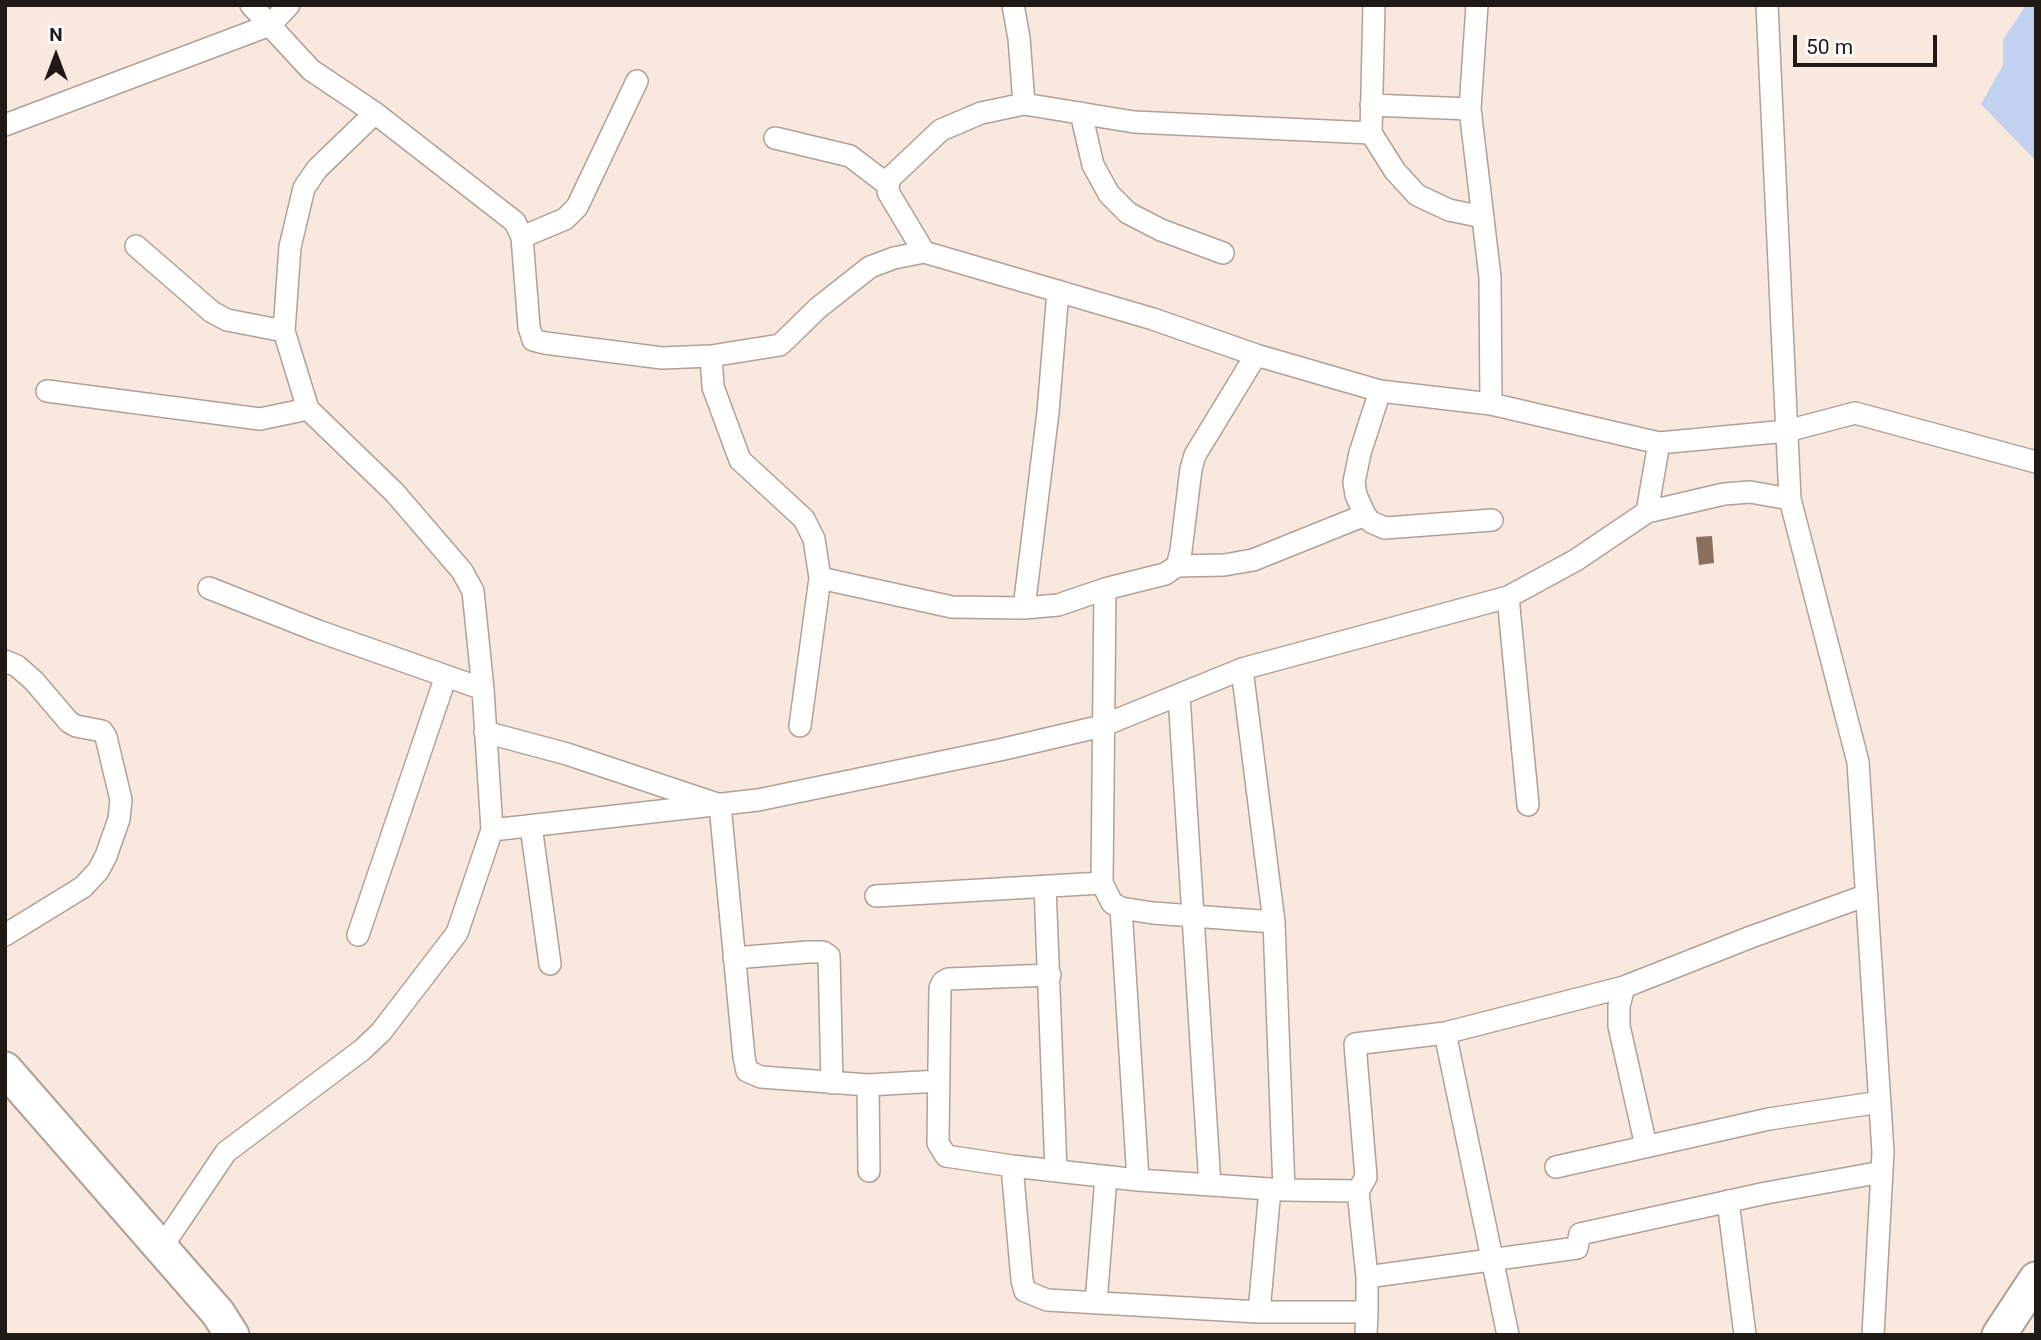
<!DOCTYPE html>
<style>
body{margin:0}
#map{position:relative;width:2041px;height:1340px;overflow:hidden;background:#f9e8dd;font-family:Roboto,sans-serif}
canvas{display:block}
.frame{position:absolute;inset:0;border:7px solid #201a16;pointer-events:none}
.north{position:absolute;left:21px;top:21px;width:70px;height:70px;-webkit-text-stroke:5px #fff;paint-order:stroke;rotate:0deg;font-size:19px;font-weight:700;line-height:28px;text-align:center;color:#201a16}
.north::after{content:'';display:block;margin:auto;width:24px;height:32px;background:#201a16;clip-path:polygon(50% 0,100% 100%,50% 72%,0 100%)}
.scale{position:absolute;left:1793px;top:35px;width:144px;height:32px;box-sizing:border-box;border:4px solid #201a16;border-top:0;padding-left:9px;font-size:21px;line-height:24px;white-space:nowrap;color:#201a16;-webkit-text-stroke:5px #fff;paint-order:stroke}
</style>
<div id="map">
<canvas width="2041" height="1340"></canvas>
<div class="frame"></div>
<div class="north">N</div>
<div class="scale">50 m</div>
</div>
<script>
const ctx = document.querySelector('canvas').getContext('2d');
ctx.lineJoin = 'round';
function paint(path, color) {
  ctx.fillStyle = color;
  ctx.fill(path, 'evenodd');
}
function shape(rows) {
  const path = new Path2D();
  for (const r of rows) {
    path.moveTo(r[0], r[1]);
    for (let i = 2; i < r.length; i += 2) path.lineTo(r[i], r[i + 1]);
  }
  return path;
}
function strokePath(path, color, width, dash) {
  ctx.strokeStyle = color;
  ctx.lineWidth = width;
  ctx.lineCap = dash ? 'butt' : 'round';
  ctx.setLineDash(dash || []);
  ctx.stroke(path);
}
const water = shape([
 [2026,5,2036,5,2036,189,2034,159,1981,104,2003,65,2003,40]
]);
const building = shape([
 [1712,536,1714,563,1699,565,1696,537]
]);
const minor = shape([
 [251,5,311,70,375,113,515,222,522,237,529,327,533,340,545,343,662,358,711,356,780,345,818,308,870,267,894,258,924,252,1153,319,1256,355,1380,391,1491,404,1659,443,1787,431,1855,413,2036,462],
 [1767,5,1790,499,1858,762,1883,1152,1873,1335],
 [1024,104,1134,122,1371,133,1374,5],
 [1371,105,1470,109,1490,277,1491,404],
 [1470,109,1477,5],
 [375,113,317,169,304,188,290,247,284,331,308,409,395,493,462,571,473,591,483,689,492,830],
 [1081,113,1093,165,1109,194,1128,213,1161,230,1223,253],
 [5,125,270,25,289,5],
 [1371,133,1395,171,1417,195,1449,210,1483,217],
 [775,138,850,156,888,185],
 [522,237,565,219,577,207,637,81],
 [136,246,212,312,227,320,284,331],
 [924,252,888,192,889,179,941,130,981,113,1024,104,1019,38,1013,5],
 [1256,355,1195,455,1191,469,1181,551,1177,566,1165,574,1105,589,1102,883,1112,903,1121,908,1153,913,1274,922,1284,1190,1358,1191,1367,1277,1577,1248,1580,1234,1766,1193,1882,1172],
 [711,356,713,387,740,460,804,519,814,539,820,578,952,607,1024,608,1058,605,1105,589],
 [47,391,260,419,308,409],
 [1380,391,1360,453,1354,482,1356,495,1365,515,1371,522,1385,528,1492,520],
 [1647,512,1724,494,1750,492,1790,499],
 [1177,566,1224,565,1253,560,1365,515],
 [209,588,318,631,483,689],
 [1508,597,1528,805],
 [1024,608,1048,412,1058,291],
 [5,661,17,666,34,681,69,722,76,726,102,731,106,737,121,800,119,819,106,856,98,871,83,887,5,935],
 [1242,669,1274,922],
 [1179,695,1210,1185],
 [800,726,820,578],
 [485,732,567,754,720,805,744,1057,747,1071,761,1077,868,1085,939,1081],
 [531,826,550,964],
 [1045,886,1056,1171],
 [876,896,1102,883],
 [1121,908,1138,1180],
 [358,935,446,676],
 [734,958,808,952,823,952,829,956,832,1083],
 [1050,975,948,979,943,982,940,988,938,1143,946,1156,1012,1166,1138,1180,1284,1190],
 [1624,987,1619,1006,1619,1026,1646,1146],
 [868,1085,869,1171],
 [1012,1166,1022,1280,1025,1291,1047,1300,1259,1312,1367,1312,1367,1277],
 [1556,1167,1769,1119,1880,1102],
 [1358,1191,1366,1177,1355,1044,1445,1033],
 [1728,1201,1745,1335],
 [162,1247,226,1152,362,1050,381,1032,457,933,492,830,758,800,1004,749,1102,726,1242,669,1508,597,1576,560,1647,512,1659,443],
 [1096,1303,1106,1177],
 [1259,1312,1270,1189],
 [1366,1335,1367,1312],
 [1508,1335,1445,1033,1624,987,1751,937,1867,895]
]);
const primary = shape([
 [5,1069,218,1313,232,1335],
 [1999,1335,2036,1279]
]);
paint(water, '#c0d2ef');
paint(building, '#8a6f5c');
strokePath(minor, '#b0a196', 24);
strokePath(primary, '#b0a196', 37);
strokePath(minor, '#fff', 21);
strokePath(primary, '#fff', 33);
</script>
